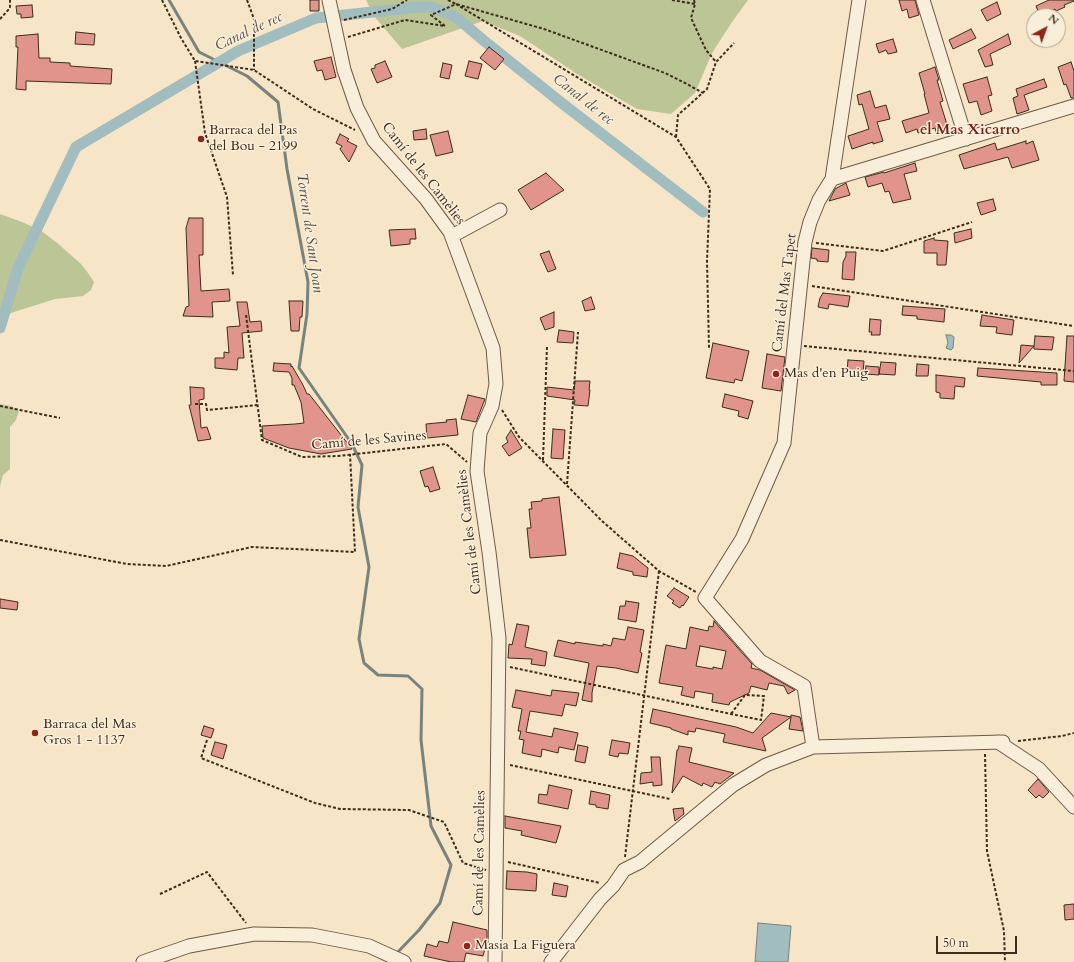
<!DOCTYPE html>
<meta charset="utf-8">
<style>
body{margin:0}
#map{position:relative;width:1074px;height:962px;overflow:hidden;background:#f6e5c6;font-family:Cardo,serif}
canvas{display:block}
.north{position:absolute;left:1026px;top:8px;width:40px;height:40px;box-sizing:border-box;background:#f9eeda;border:1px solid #aea18e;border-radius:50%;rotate:41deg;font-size:11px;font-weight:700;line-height:16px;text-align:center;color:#3d2d1c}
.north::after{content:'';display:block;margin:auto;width:14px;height:18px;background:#8f2418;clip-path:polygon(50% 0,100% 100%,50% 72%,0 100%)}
.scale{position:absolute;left:936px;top:936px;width:81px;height:18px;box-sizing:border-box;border:2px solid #3d2d1c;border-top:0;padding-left:5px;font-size:12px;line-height:14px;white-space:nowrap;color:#3d2d1c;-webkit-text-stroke:3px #f9eeda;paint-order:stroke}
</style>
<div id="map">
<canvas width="1074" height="962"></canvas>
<div class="north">N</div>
<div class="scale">50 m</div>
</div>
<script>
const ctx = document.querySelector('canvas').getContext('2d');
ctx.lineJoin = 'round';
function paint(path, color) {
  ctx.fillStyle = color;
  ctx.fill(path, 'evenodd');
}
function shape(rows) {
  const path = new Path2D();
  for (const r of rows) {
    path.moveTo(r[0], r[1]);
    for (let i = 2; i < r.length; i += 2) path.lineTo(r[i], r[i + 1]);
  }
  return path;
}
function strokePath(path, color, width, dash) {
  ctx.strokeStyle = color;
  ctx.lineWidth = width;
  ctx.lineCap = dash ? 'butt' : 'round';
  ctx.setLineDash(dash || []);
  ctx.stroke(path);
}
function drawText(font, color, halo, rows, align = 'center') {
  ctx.font = font + ' Cardo,serif';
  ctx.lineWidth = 3;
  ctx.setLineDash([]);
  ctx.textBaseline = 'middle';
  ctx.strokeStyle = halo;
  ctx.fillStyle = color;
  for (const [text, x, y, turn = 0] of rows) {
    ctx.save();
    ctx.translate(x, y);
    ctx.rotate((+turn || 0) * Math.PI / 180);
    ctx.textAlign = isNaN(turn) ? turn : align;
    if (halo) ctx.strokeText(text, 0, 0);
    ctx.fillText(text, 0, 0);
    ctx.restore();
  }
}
const green = shape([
 [366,0,748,0,732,22,712,53,695,93,671,114,637,109,577,74,520,36,483,21,402,49,373,15],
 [0,214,22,222,40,230,56,242,81,264,88,273,94,282,91,290,83,296,55,299,14,312,0,317],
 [0,404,11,406,19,411,16,420,10,427,10,469,3,475,0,486]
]);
const water = shape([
 [946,335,951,335,954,337,953,348,951,350,946,348,948,343,946,335],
 [758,923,791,926,788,962,755,962,758,923]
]);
const stream = shape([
 [169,0,199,52,247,76,278,102,287,169,308,282,307,314,299,368,352,444,362,465,358,507,369,567,359,639,364,663,378,675,408,676,422,689,421,740,431,826,451,865,440,903,419,930,396,954]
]);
const canal = shape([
 [0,328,18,268,76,147,238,51,316,18,420,7,431,7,456,17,483,40,563,104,703,212]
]);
const building = shape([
 [310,0,319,0,319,11,310,11,310,0],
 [899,0,915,0,919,15,909,18,907,9,902,11,899,0],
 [1049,0,1074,0,1074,1,1064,5,1065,7,1056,11,1055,9,1040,16,1036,6,1049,0],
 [997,2,1001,14,987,21,981,10,997,2],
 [32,5,33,17,21,18,21,14,17,14,16,6,32,5],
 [971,29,976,38,953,49,949,40,971,29],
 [76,32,95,34,94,45,75,44,76,32],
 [38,34,39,58,50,58,50,62,70,63,70,66,112,69,111,84,26,81,26,90,16,89,18,47,16,47,16,36,38,34],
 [1008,34,1011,44,990,54,993,65,985,67,978,50,1008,34],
 [893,39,897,52,888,54,886,50,879,53,876,44,893,39],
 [489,47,504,59,495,70,480,58,489,47],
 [331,57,336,77,325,80,322,70,317,71,314,61,331,57],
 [385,61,392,77,377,83,371,69,375,68,375,65,385,61],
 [469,61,482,64,478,79,465,76,469,61],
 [1071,62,1074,71,1074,98,1071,98,1066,84,1064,85,1058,67,1071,62],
 [443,63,452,65,449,79,440,77,443,63],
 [935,67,939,80,937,80,943,101,940,102,949,131,937,135,935,128,918,133,917,129,906,133,902,121,929,113,924,94,925,94,919,73,935,67],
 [987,77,992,95,988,96,992,111,981,115,977,101,969,103,963,84,987,77],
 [1044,79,1047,87,1024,95,1029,110,1017,114,1013,98,1018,96,1016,89,1044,79],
 [870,91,875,108,886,105,890,119,877,122,883,141,873,144,873,142,852,149,848,136,869,129,862,104,859,105,857,95,870,91],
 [426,129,427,139,414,140,413,131,426,129],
 [448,131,453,152,436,156,430,135,448,131],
 [340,134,349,139,347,141,357,146,349,162,340,149,342,146,336,143,340,134],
 [1026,141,1026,144,1033,141,1039,160,1012,168,1008,157,964,169,959,155,995,143,997,150,1026,141],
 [915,163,917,171,904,174,911,199,893,203,889,191,885,192,882,183,868,187,865,177,884,172,884,173,915,163],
 [546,173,564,190,531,210,518,190,546,173],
 [846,183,850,195,829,201,835,189,846,183],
 [993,199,996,210,981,215,977,203,993,199],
 [189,218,203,218,203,255,199,255,201,291,229,289,230,301,212,302,213,317,183,316,186,307,189,306,186,228,189,218],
 [415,229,416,239,410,239,410,244,391,246,389,230,415,229],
 [971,229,972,238,955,243,954,233,971,229],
 [934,238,934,240,948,241,946,265,937,265,937,253,924,253,924,241,934,238],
 [812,248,829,250,828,262,817,261,817,259,811,258,812,248],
 [549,251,556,269,548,272,540,254,549,251],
 [846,252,856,252,854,280,842,279,843,262,846,256,846,252],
 [823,293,850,296,848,307,829,304,828,309,818,307,820,298,823,293],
 [591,297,595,309,585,311,582,301,591,297],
 [289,301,303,301,302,317,300,317,299,331,291,331,289,301],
 [237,302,247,302,250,322,261,321,262,331,242,333,244,358,238,358,237,370,215,368,215,358,224,358,224,352,229,353,227,327,240,326,237,302],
 [903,306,945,309,944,322,917,319,917,316,902,315,903,306],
 [554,312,554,327,545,330,540,318,554,312],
 [982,315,1014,320,1012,335,996,333,997,327,980,326,982,315],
 [870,319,881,320,880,335,871,335,872,332,869,332,870,319],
 [559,330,574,332,573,343,557,342,559,330],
 [1035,336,1054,337,1052,350,1034,349,1034,346,1019,363,1021,345,1034,346,1035,336],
 [1067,336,1074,336,1074,382,1064,381,1067,336],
 [713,343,749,351,742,381,735,379,734,383,706,378,713,343],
 [767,354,785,357,781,391,762,388,767,354],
 [848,360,864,361,863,373,847,372,848,360],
 [881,362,896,363,895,375,879,374,881,362],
 [274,363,291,364,291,367,292,366,303,385,307,394,309,394,352,449,321,454,289,448,263,438,262,426,295,424,304,423,301,402,294,385,292,385,292,378,289,372,273,371,274,363],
 [917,364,929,365,928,376,916,376,917,364],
 [866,366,879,367,879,375,865,374,866,366],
 [978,368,1057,373,1057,385,1041,385,1041,382,977,376,978,368],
 [936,375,965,378,964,387,955,386,954,399,940,398,940,393,936,392,936,375],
 [575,381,590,381,589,390,590,390,588,406,574,405,575,400,547,396,547,387,574,390,575,381],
 [190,387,204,388,204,399,199,400,201,428,207,427,211,439,198,441,189,405,191,405,190,387],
 [725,394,753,401,748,419,738,416,739,411,722,407,725,394],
 [468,395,485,399,476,422,461,419,468,395],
 [456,419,458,435,427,438,426,424,447,422,446,420,456,419],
 [553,429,565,430,563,459,551,458,553,429],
 [511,430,522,448,509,456,502,446,508,442,506,438,511,430],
 [433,467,440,489,430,492,428,486,425,487,420,471,433,467],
 [559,497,566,555,530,558,527,528,531,528,529,509,532,509,531,502,542,501,542,499,559,497],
 [620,553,633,556,648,568,647,577,633,575,633,572,617,568,620,553],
 [674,588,689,597,683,606,682,605,680,608,672,603,674,601,667,596,674,588],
 [0,599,18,602,17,610,0,608,0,599],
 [626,601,639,603,636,622,618,619,620,606,625,606,626,601],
 [714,621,752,664,751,668,760,670,795,690,788,694,784,686,769,683,767,690,751,686,749,693,730,702,729,705,712,702,713,694,695,691,694,698,681,695,683,687,659,683,666,645,686,649,690,627,708,631,709,626,713,627,714,621],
 [700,646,726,651,722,669,713,667,713,669,696,666,700,646],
 [517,624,529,626,525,647,547,652,545,666,531,664,532,659,508,658,509,644,512,645,517,624],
 [628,627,644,630,640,652,642,653,638,673,616,668,597,666,592,693,592,702,582,700,589,663,554,656,558,640,575,644,575,642,603,646,603,644,611,646,613,638,625,640,628,627],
 [516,690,551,696,552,690,579,693,576,706,565,704,562,716,530,711,526,732,552,737,554,728,578,733,574,750,559,747,558,753,542,749,541,757,522,753,524,740,519,739,521,731,518,731,522,709,512,707,516,690],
 [653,709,736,727,753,733,771,713,791,717,791,715,800,717,803,731,789,729,791,717,762,738,766,751,723,742,725,734,696,728,695,732,688,731,688,735,671,729,671,728,650,723,653,709],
 [204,726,214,729,211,738,201,735,204,726],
 [612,740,630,743,628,754,619,753,618,757,609,755,612,740],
 [215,742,227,745,223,759,211,755,215,742],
 [578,745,588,747,585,763,575,761,578,745],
 [679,746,692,748,689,762,734,773,720,784,715,782,712,787,703,783,702,786,683,776,672,793,677,750,678,750,679,746],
 [651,757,660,757,662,785,653,786,653,782,640,784,641,773,652,772,651,757],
 [1038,779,1049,792,1043,798,1039,795,1036,798,1028,790,1038,779],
 [549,785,572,790,568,809,538,803,539,794,547,795,549,785],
 [591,791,610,795,608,809,596,807,596,805,589,804,591,791],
 [683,808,684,814,675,821,673,809,683,808],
 [505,816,561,826,556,843,521,835,522,831,505,828,505,816],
 [507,871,527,872,537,874,536,891,506,889,507,871],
 [554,883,568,886,566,897,552,895,554,883],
 [1074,904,1074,919,1065,920,1064,905,1074,904],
 [453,922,487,930,487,945,486,945,483,956,466,953,464,962,451,962,424,956,427,944,437,947,439,941,448,943,453,922]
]);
const path = shape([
 [162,0,181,38,195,61,254,70,313,109,355,130],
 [247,0,254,19,254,70],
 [448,0,456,4,544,29,665,73,685,83,703,93],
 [672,0,695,4],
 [694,0,695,4,691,18,706,50,716,62],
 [0,19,10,8,10,0],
 [344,20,392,9,407,0],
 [348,37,405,20,445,26,431,15,456,4,676,137,710,189,707,261,709,348],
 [195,61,205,133,227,197,233,275],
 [676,137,678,115,707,89,716,62,734,43],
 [816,243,883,251,972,222],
 [812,286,1074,326],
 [246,315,262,440,302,457,338,456,446,444,467,462],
 [804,346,1074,371],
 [195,404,206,404,207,410,257,405],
 [0,406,60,418],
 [502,410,519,437,602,521,659,571,696,592],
 [543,460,547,346],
 [567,484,578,332],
 [0,540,127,564,166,566,252,547,355,552,350,454],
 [510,667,731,714,761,720,764,696,745,695,731,714],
 [207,740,201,758,315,803,340,809,409,810,444,822,463,863,486,870],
 [1018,741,1062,736,1074,733],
 [985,754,987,851,1004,931,1005,962],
 [510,765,670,799],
 [625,857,659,571],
 [508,862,600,883],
 [160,894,207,872,246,923]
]);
const minor = shape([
 [329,0,344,70,357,108,374,141,426,199,450,232,493,348,496,384,492,406,480,433,477,471,489,552,499,638,495,962],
 [923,0,966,139],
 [832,179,1074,106],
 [452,236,500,210],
 [998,742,1039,769,1074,807],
 [813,747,804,686,760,661,705,598,742,539,784,443,805,242,810,222,819,200,832,179,859,0],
 [143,962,189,946,254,934,312,935,369,946,404,962],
 [551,962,600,899,613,886,624,870,640,862,733,785,766,765,813,747,1003,742]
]);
const markers = [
 [201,139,4,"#8f2418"],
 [776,374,4,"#8f2418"],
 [35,733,4,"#8f2418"],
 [467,946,4,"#8f2418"]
];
const poiNames = [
 ["Barraca del Pas",209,131],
 ["del Bou - 2199",209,147],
 ["Mas d'en Puig",784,374],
 ["Barraca del Mas",43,725],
 ["Gros 1 - 1137",43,741],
 ["Masia La Figuera",475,946]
];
const streetNames = [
 ["Camí de les Camèlies",423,174,52],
 ["Camí del Mas Tapet",785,293,-83],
 ["Camí de les Savines",369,441,-5],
 ["Camí de les Camèlies",470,532,-97],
 ["Camí de les Camèlies",480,853,-89]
];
const waterNames = [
 ["Canal de rec",249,32,-25],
 ["Canal de rec",583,100,38],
 ["Torrent de Sant Joan",309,233,82]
];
const neighbourhoodNames = [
 ["el Mas Xicarro",970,131]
];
paint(green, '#bcc596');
paint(water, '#a1bdbf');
strokePath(water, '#79837e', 1);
strokePath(stream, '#79837e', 3);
strokePath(canal, '#a1bdbf', 11);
paint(building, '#e0948b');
strokePath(building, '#3d2d1c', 1);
strokePath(minor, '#6b5b46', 15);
strokePath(path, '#3d2d1c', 2, [3, 2]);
strokePath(minor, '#f9eeda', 13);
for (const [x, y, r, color] of markers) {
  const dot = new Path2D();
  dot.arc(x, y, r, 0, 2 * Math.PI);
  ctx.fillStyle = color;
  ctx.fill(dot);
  strokePath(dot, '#f9eeda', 1.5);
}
drawText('14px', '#3d2d1c', '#f9eeda', poiNames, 'left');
drawText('14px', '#3d2d1c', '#f9eeda', streetNames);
drawText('italic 15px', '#565145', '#f9eeda', waterNames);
drawText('bold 15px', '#7a1f14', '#f9eeda', neighbourhoodNames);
</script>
